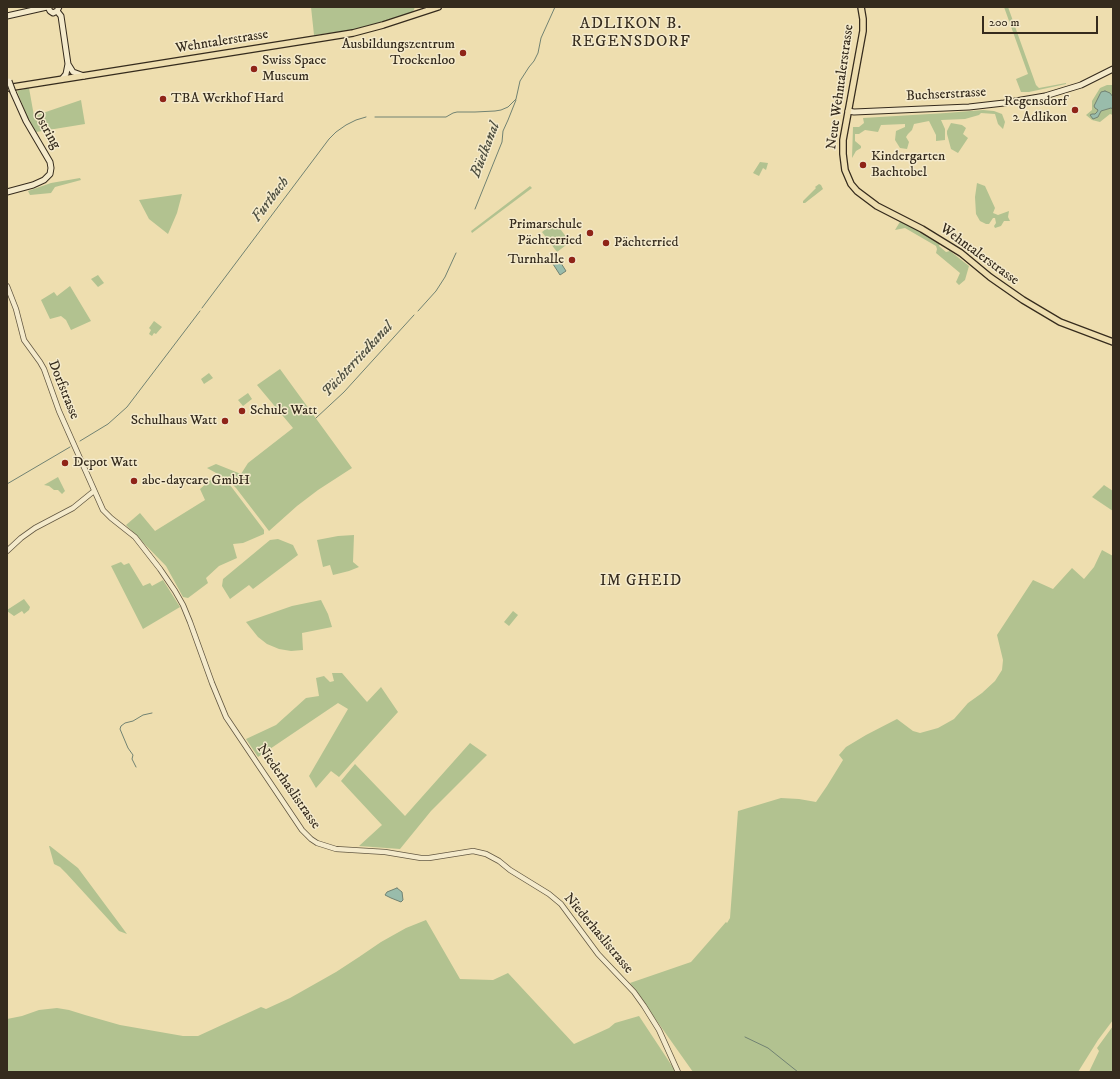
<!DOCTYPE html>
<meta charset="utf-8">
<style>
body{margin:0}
#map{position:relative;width:1120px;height:1079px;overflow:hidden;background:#eedeaf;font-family:"IM FELL DW Pica",serif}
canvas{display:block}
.frame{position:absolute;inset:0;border:8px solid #352b1d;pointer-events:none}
.scale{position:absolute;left:982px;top:16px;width:116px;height:18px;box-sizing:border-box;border:2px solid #352b1d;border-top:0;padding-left:5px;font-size:12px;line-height:14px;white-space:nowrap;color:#352b1d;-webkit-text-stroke:3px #f4eacb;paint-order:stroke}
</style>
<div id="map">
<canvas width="1120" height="1079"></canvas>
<div class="frame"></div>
<div class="scale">200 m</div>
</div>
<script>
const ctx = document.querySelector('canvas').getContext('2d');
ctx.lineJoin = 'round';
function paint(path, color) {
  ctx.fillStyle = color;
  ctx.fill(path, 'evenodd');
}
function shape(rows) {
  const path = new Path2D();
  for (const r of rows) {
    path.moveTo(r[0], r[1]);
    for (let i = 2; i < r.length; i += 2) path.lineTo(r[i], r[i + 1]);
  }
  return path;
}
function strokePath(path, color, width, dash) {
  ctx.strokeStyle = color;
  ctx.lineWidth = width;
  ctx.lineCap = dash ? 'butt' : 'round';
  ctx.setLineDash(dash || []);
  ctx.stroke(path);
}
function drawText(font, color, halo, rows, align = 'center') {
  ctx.font = font + ' "IM FELL DW Pica",serif';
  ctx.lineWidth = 3;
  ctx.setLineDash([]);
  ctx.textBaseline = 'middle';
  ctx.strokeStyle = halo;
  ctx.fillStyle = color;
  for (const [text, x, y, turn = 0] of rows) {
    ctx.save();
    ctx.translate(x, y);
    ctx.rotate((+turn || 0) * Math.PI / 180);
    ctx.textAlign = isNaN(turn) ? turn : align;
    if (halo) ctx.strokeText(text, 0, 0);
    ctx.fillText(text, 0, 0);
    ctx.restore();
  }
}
const green = shape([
 [311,7,415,7,413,12,396,18,353,30,314,35],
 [1004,7,1008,7,1036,85,1039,88,1066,83,1066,84,1029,92,1021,92,1016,79,1028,74],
 [1107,85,1113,85,1113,97,1110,93,1101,92,1098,110,1093,119,1098,117,1101,111,1111,108,1113,109,1113,115,1110,114,1100,122,1092,120,1086,115,1092,110,1092,101,1100,88],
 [29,88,34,116,81,100,85,124,36,132,27,116,17,91],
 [983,110,994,111,1002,114,1005,122,1003,129,998,124,995,114,981,113,979,115,965,119,941,120,945,129,945,140,936,141,936,135,929,121,914,124,912,130,908,134,906,137,909,142,907,149,900,148,895,140,896,131,905,127,905,124,881,125,878,132,865,130,859,134,855,134,855,141,861,146,861,148,856,151,852,158,853,127,859,127,864,123,863,118,946,113],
 [951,123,962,125,966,128,963,134,968,138,958,153,951,149,947,134,947,131],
 [760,162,768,163,766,170,763,168,759,176,753,173],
 [80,178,81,180,55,187,51,193,30,195,28,191,51,183],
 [977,183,985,186,995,208,993,213,998,215,1009,211,1008,217,1010,221,1004,221,1001,226,995,228,994,226,996,223,995,218,993,218,989,224,986,224,980,221,976,214,975,197],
 [819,184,821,185,823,189,805,203,803,203,803,201,816,188,815,187],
 [530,186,532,188,472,233,471,231],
 [182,194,177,213,168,234,149,219,139,200],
 [901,220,940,244,939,246,946,252,950,251,969,266,965,280,959,285,956,282,960,273,936,253,937,249,936,246,905,228,895,230],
 [555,222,570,242,557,252,542,232],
 [98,275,104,283,98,287,91,279],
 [70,286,91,321,71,330,66,320,61,316,50,319,41,300,54,292,57,296],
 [154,321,162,327,156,334,154,333,152,336,149,334,151,330,149,328],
 [280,369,352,468,318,490,297,506,269,531,236,488,227,479,207,468,216,464,241,474,248,463,293,428,257,385],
 [209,373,213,378,204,384,201,379],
 [248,393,252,399,243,406,238,400],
 [216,475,222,478,230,485,264,530,264,534,243,543,233,544,237,558,219,566,206,578,208,583,188,598,183,597,166,566,126,525,140,513,155,531,205,500,200,489],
 [58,477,65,491,62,494,58,490,54,490,49,486,44,485],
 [1104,485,1113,491,1113,511,1092,497],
 [354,535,353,562,359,567,349,571,333,575,330,565,323,567,317,540,338,536],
 [278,539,293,545,298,555,253,589,249,585,230,599,222,586,223,579,270,540],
 [1102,550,1113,556,1113,1020,1098,1040,1078,1072,693,1072,630,983,691,962,726,922,727,923,730,918,738,811,781,798,799,799,816,802,827,786,843,760,839,755,846,747,866,735,897,719,913,731,920,733,938,728,954,719,968,703,982,693,995,681,1002,670,1003,660,997,635,1033,580,1053,589,1072,568,1084,579,1094,567],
 [121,562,124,565,129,563,143,586,150,583,152,586,163,580,180,607,143,629,111,566],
 [24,599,30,607,29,610,24,614,22,611,14,616,7,611,7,610],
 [321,600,328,614,332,627,302,633,303,650,291,651,279,649,267,644,258,637,246,622,292,606],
 [513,611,518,615,509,626,504,622],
 [332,673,342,673,367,702,381,687,398,712,339,777,331,771,316,788,309,776,348,709,338,703,258,757,246,739,276,725,306,698,319,696,316,678,324,676,330,682,334,681],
 [470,743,487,755,431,811,400,849,359,846,382,825,341,781,355,764,405,816],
 [49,846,50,846,78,868,127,934,119,931,66,873,60,867,54,864],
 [426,920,460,979,493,980,508,973,574,1044,609,1028,615,1023,639,1016,676,1072,7,1072,7,1019,22,1016,39,1010,57,1008,69,1010,85,1015,120,1025,183,1036,198,1036,261,1007,266,1009,290,998,336,972,359,957,381,942,406,928],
 [1113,1026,1113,1072,1089,1072,1099,1051,1097,1048]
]);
const water = shape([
 [1105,91,1110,93,1113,97,1113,109,1111,108,1101,111,1098,117,1093,119,1090,115,1092,114,1095,114,1097,112,1098,110,1095,108,1094,106,1101,92,1105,91],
 [559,260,566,271,560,275,553,264,559,260],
 [397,888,402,892,403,900,401,902,391,898,385,895,387,892,397,888]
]);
const stream = shape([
 [375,117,446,117,453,113,457,112,475,112,495,111,501,110,508,107,516,99,520,81,529,67,534,61,538,53,541,38,555,7],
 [475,209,502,142,503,131,508,120,516,100],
 [202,308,329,139,336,132,346,125,356,120,366,117],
 [418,311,436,291,445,277,456,253],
 [316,418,344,392,414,315],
 [80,441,108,424,127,407,200,311],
 [7,484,70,447],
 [136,767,132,759,133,755,128,748,120,729,121,726,125,723,133,721,143,715,152,713],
 [745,1037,768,1048,798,1072],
 [806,1072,810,1072]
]);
const tertiary = shape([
 [7,286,16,309,24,340,40,362,44,369,59,411,103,510,111,518,135,537,160,569,175,591,183,605,190,622,212,683,226,717,302,830,311,839,317,843,336,849,385,852,421,858,429,858,473,851,486,854,499,861,510,870,549,894,561,904,598,954,634,992,644,1006,659,1030,678,1072],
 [7,551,21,538,35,528,73,508,94,491]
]);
const secondary = shape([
 [48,7,50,11,53,13,57,11,59,7],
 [57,11,61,16,68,64,66,74,62,79],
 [7,16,47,7],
 [68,64,73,72,84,76],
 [848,111,854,112,969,107,1004,103,1045,96,1081,85,1113,69],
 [7,192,33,185,44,180,50,174,51,168,50,162,26,121,13,92]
]);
const primary = shape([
 [861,7,863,19,863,31,843,140,843,154,845,170,851,184,857,191,877,206,922,229,961,253,990,277,1023,300,1060,322,1113,342],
 [7,88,322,38,353,33,383,25,438,7]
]);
const secondaryBridge = shape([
 [9,81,13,92]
]);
const markers = [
 [463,53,4,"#8f2418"],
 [254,69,4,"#8f2418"],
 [163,99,4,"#8f2418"],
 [1075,110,4,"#8f2418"],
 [863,165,4,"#8f2418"],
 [590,233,4,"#8f2418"],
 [606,243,4,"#8f2418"],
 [572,260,4,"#8f2418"],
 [242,411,4,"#8f2418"],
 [225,421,4,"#8f2418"],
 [65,463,4,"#8f2418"],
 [134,481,4,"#8f2418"]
];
const streetNames = [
 ["Wehntalerstrasse",222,42,-9],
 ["Neue Wehntalerstrasse",841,87,-82],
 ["Buchserstrasse",946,95,-3],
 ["Ostring",46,130,60],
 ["Wehntalerstrasse",979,255,36],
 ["Dorfstrasse",63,390,68],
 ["Niederhaslistrasse",288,787,55],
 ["Niederhaslistrasse",598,934,50]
];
const poiNames = [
 ["Ausbildungszentrum",455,45,"right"],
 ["Trockenloo",455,61,"right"],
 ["Swiss Space",262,61],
 ["Museum",262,77],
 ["TBA Werkhof Hard",171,99],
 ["Regensdorf",1067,102,"right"],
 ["2 Adlikon",1067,118,"right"],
 ["Kindergarten",871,157],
 ["Bachtobel",871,173],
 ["Primarschule",582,225,"right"],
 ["Pächterried",582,241,"right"],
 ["Pächterried",614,243],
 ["Turnhalle",564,260,"right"],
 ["Schule Watt",250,411],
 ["Schulhaus Watt",217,421,"right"],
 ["Depot Watt",73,463],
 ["abc-daycare GmbH",142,481]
];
const waterNames = [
 ["Büelkanal",486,150,-69],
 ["Furtbach",271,200,-53],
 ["Pächterriedkanal",358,360,-47]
];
const neighbourhoodNames = [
 ["IM GHEID",641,582]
];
const quarterNames = [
 ["ADLIKON B.",631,25],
 ["REGENSDORF",631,43]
];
paint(green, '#b2c290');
paint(water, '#99bcab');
strokePath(water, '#718272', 1);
strokePath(stream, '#718272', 1);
strokePath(tertiary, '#635842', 6);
strokePath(secondary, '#352b1d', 7);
strokePath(primary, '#352b1d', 8);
strokePath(tertiary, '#f4eacb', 4.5);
strokePath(secondary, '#f4eacb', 5);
strokePath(primary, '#eedeaf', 5.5);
strokePath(secondaryBridge, '#352b1d', 7, []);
strokePath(secondaryBridge, '#f4eacb', 5);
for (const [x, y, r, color] of markers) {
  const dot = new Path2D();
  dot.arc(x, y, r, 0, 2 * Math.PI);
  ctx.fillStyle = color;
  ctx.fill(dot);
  strokePath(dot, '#f4eacb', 1.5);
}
drawText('14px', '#352b1d', '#f4eacb', streetNames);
drawText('14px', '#352b1d', '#f4eacb', poiNames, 'left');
drawText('italic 15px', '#4e4f40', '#f4eacb', waterNames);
ctx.letterSpacing = '1px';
drawText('15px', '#352b1d', '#f4eacb', neighbourhoodNames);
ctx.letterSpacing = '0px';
ctx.letterSpacing = '1px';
drawText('16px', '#352b1d', '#f4eacb', quarterNames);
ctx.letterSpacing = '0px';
</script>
